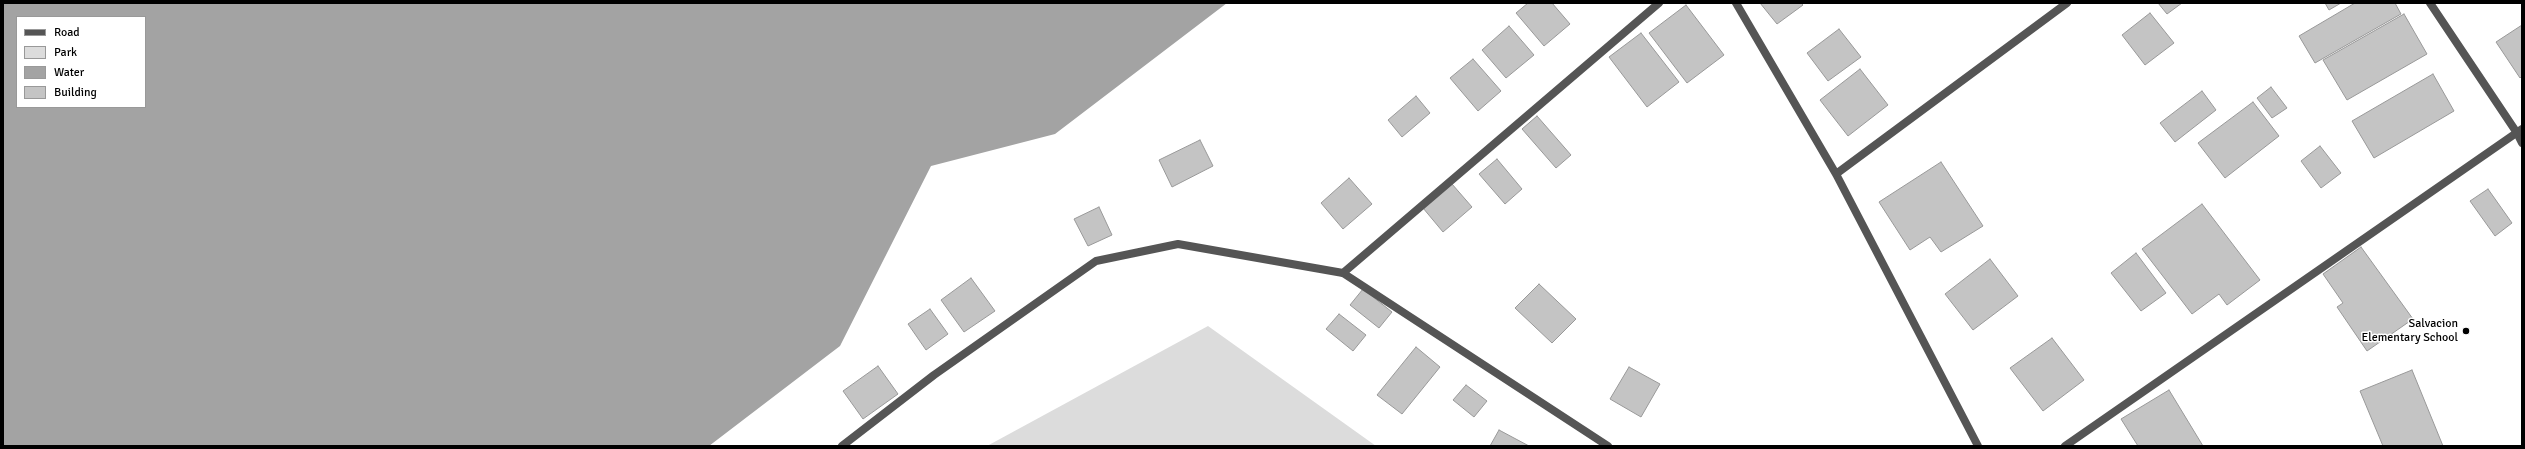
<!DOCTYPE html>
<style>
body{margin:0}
#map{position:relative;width:2525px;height:449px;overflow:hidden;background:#fff;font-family:Signika,sans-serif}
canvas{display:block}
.frame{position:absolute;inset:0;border:4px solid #000;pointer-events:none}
.legend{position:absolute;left:16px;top:16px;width:130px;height:92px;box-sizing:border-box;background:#fff;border:1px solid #999;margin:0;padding:5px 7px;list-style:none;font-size:12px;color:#000}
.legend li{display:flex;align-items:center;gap:8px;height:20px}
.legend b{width:20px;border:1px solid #999}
</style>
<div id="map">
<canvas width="2525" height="449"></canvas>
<div class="frame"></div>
<ul class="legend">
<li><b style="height:5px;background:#555"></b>Road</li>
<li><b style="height:11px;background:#dcdcdc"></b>Park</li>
<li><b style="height:11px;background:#a3a3a3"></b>Water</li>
<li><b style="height:11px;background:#c4c4c4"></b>Building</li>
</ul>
</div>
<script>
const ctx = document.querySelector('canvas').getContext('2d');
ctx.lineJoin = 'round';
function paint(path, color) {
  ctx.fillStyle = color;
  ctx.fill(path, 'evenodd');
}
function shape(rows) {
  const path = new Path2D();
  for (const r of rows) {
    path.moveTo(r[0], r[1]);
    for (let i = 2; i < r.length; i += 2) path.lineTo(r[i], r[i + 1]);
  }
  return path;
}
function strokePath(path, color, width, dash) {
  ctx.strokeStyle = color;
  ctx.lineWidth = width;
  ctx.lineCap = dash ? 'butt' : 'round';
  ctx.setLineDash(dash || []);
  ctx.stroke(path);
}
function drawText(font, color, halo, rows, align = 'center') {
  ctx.font = font + ' Signika,sans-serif';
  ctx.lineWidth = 3;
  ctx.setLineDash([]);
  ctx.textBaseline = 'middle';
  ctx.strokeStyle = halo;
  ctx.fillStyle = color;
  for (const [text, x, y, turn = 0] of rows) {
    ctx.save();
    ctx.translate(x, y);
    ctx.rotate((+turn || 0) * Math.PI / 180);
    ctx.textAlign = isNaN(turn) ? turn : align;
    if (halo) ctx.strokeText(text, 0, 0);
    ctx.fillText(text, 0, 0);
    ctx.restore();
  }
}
const green = shape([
 [1208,326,1376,446,987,446]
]);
const water = shape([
 [3,3,1227,3,1055,134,931,166,840,346,709,446,3,446],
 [17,17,145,17,145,107,17,107]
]);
const building = shape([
 [1528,3,1552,3,1570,24,1544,46,1516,13,1528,3],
 [1760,3,1801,3,1803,5,1777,24,1760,3],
 [2158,3,2182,3,2167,14,2158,3],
 [2325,3,2341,3,2329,10,2325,3],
 [2355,3,2395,3,2401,14,2315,63,2299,36,2355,3],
 [1686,5,1724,55,1687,83,1649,33,1686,5],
 [2150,13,2174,43,2145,65,2122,35,2150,13],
 [2404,14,2427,54,2347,100,2323,60,2404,14],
 [2522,25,2522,76,2520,78,2496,42,2522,25],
 [1509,26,1534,55,1506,78,1482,50,1509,26],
 [1839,29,1861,57,1828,81,1807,53,1839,29],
 [1641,33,1679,82,1647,107,1609,57,1641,33],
 [1473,59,1501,91,1478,111,1450,78,1473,59],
 [1860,69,1888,105,1848,136,1820,100,1860,69],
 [2433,74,2454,111,2374,158,2352,121,2433,74],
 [2271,87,2287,108,2272,118,2257,98,2271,87],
 [2202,91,2216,110,2175,142,2160,123,2202,91],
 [1416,96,1430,113,1402,137,1388,120,1416,96],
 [2253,102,2279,136,2225,178,2198,143,2253,102],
 [1537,116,1571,155,1556,168,1522,129,1537,116],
 [1200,140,1213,166,1172,187,1159,160,1200,140],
 [2320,146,2341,173,2321,188,2301,161,2320,146],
 [1497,159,1522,189,1505,204,1479,174,1497,159],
 [1941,162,1983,226,1941,252,1930,237,1910,250,1879,202,1941,162],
 [1349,178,1372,204,1343,229,1321,203,1349,178],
 [1452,184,1472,207,1443,232,1423,208,1452,184],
 [2488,189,2512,223,2495,236,2470,201,2488,189],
 [2202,204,2260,280,2227,305,2219,294,2192,314,2142,249,2202,204],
 [1099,207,1112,235,1088,246,1074,219,1099,207],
 [2361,247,2413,319,2367,351,2337,307,2343,303,2323,274,2361,247],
 [2136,253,2166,293,2141,311,2111,273,2136,253],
 [1990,259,2018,296,1973,330,1945,294,1990,259],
 [971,278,995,311,964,332,941,300,971,278],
 [1539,284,1576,319,1552,343,1515,308,1539,284],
 [1363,289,1392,312,1379,328,1350,305,1363,289],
 [930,309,948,334,926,350,908,324,930,309],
 [1339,314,1366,335,1353,351,1326,329,1339,314],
 [2052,338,2084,380,2043,411,2010,368,2052,338],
 [1416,347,1440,367,1402,414,1377,395,1416,347],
 [878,366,898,394,863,419,843,391,878,366],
 [1629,367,1660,384,1641,417,1610,399,1629,367],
 [2412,370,2443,446,2383,446,2360,391,2412,370],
 [1466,385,1487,401,1474,417,1453,400,1466,385],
 [2169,390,2203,446,2138,446,2121,419,2169,390],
 [1499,430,1529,446,1490,446,1499,430]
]);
const service = shape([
 [2517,133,2522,143]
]);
const minor = shape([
 [1736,3,1836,174,1978,446],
 [1836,174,2067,3],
 [1343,273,1608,446],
 [2065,446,2522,129]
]);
const tertiary = shape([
 [2430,3,2517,133],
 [842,446,934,375,1096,261,1178,244,1343,273,1659,3]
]);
const markers = [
 [2466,331,4,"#000"]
];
const poiNames = [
 ["Salvacion",2458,324],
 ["Elementary School",2458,338]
];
paint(green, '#dcdcdc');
paint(water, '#a3a3a3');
paint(building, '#c4c4c4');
strokePath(building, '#999', 1);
strokePath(service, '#555', 8);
strokePath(minor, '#555', 8);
strokePath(tertiary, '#555', 8);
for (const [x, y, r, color] of markers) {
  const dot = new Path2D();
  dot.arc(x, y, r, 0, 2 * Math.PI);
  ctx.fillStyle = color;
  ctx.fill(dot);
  strokePath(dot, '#fff', 1.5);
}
drawText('12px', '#000', '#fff', poiNames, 'right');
</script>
